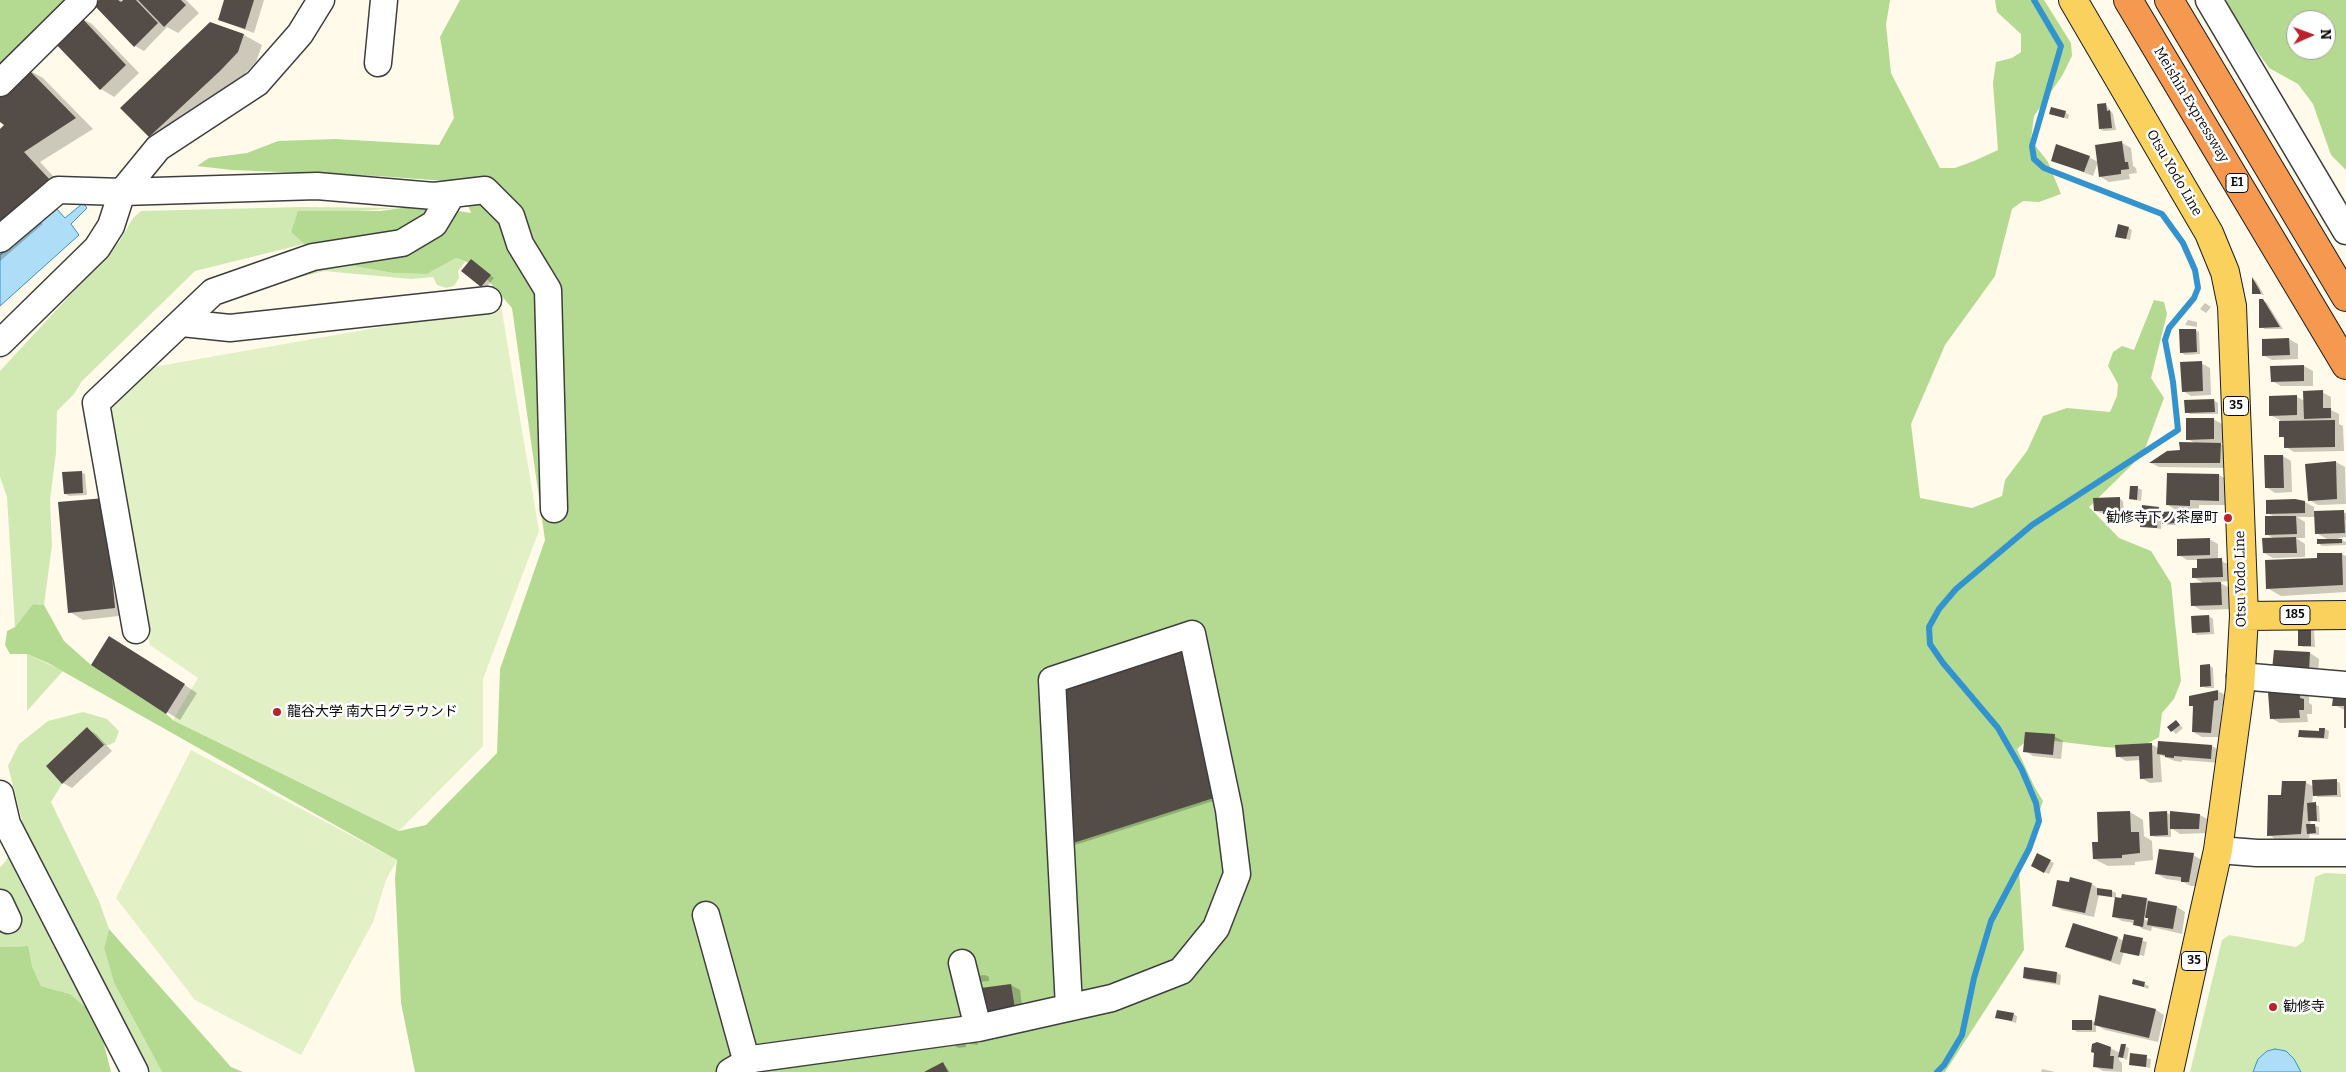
<!DOCTYPE html>
<meta charset="utf-8">
<style>
body{margin:0}
#map{position:relative;width:2346px;height:1072px;overflow:hidden;background:#fffae9;font-family:Bitter,serif}
canvas{display:block}
.north{position:absolute;left:2286px;top:10px;width:50px;height:50px;box-sizing:border-box;background:#fff;border:1px solid #9d9d9d;border-radius:50%;rotate:88deg;font-size:14px;font-weight:700;line-height:20px;text-align:center;color:#0b0b0b}
.north::after{content:'';display:block;margin:auto;width:18px;height:22px;background:#bb222c;clip-path:polygon(50% 0,100% 100%,50% 72%,0 100%)}
</style>
<div id="map">
<canvas width="2346" height="1072"></canvas>
<div class="north">N</div>
</div>
<script>
const ctx = document.querySelector('canvas').getContext('2d');
ctx.lineJoin = 'round';
function paint(path, color) {
  ctx.fillStyle = color;
  ctx.fill(path, 'evenodd');
}
function shape(rows) {
  const path = new Path2D();
  for (const r of rows) {
    path.moveTo(r[0], r[1]);
    for (let i = 2; i < r.length; i += 2) path.lineTo(r[i], r[i + 1]);
  }
  return path;
}
function strokePath(path, color, width, dash) {
  ctx.strokeStyle = color;
  ctx.lineWidth = width;
  ctx.lineCap = dash ? 'butt' : 'round';
  ctx.setLineDash(dash || []);
  ctx.stroke(path);
}
function drawText(font, color, halo, rows, align = 'center') {
  ctx.font = font + ' Bitter,"Noto Sans JP",serif';
  ctx.lineWidth = 5;
  ctx.setLineDash([]);
  ctx.textBaseline = 'middle';
  ctx.strokeStyle = halo;
  ctx.fillStyle = color;
  for (const [text, x, y, turn = 0] of rows) {
    ctx.save();
    ctx.translate(x, y);
    ctx.rotate((+turn || 0) * Math.PI / 180);
    ctx.textAlign = isNaN(turn) ? turn : align;
    if (halo) ctx.strokeText(text, 0, 0);
    ctx.fillText(text, 0, 0);
    ctx.restore();
  }
}
const green = shape([
 [302,207,399,208,345,212,299,211,291,232,304,244,195,271,82,381,74,394,57,411,56,453,50,500,52,545,44,605,33,604,15,627,7,497,0,477,0,371,119,242,133,218,141,211],
 [456,258,465,262,458,271,459,278,454,286,446,288,437,285,433,277,411,279,324,271,211,300,222,287,342,264,393,273,427,274],
 [27,654,63,671,27,711],
 [83,712,107,719,119,731,115,742,109,745,104,745,87,727,46,766,62,784,51,802,99,901,109,929,104,948,114,983,162,1072,147,1072,23,824,8,766,19,744,48,721],
 [11,850,88,1009,70,994,41,986,32,966,27,946,0,947,0,867,6,861],
 [2325,873,2346,874,2346,1072,2190,1072,2222,940,2229,935,2296,947,2304,941,2315,877]
]);
const forest = shape([
 [0,0,75,0,0,83],
 [460,0,1890,0,1886,25,1891,73,1940,168,1955,168,1974,161,1998,150,1993,83,1996,62,2012,58,2021,52,2021,34,1997,12,1995,0,2044,0,2071,43,2072,56,2062,76,2034,116,2031,140,2048,162,2061,194,2039,202,2023,201,2012,209,1995,276,1945,345,1911,424,1920,498,1972,508,2002,496,2005,480,2027,451,2043,416,2067,408,2110,412,2117,396,2118,384,2108,366,2113,352,2122,346,2134,350,2154,300,2164,302,2167,314,2151,378,2164,398,2143,454,2089,507,2119,538,2151,551,2171,583,2181,681,2174,699,2162,713,2159,737,2138,749,2104,747,2030,738,2017,749,2034,786,2043,801,2019,869,2024,950,1945,1072,415,1072,401,1003,395,878,397,860,48,663,27,654,10,654,5,645,7,631,15,627,33,604,44,605,64,641,91,665,166,714,173,720,399,831,426,825,497,753,500,669,545,540,512,308,475,265,456,258,427,274,393,273,342,264,408,231,304,244,291,232,298,211,380,211,423,205,471,213,460,182,378,176,232,170,197,166,209,158,247,153,278,141,335,139,439,145,454,118,440,37],
 [2226,0,2346,0,2346,170,2331,155,2313,104,2298,84,2269,68,2239,26],
 [2296,20,2326,20,2326,50,2296,50],
 [109,929,231,1067,243,1072,162,1072,114,983,104,948],
 [28,946,32,966,41,986,70,994,88,1009,103,1040,111,1072,0,1072,0,947]
]);
const pitch = shape([
 [501,306,539,531,483,679,483,746,399,831,173,720,198,678,150,645,105,396,136,370],
 [191,750,397,860,386,880,373,922,301,1055,195,1000,116,898]
]);
const water = shape([
 [83,203,87,208,71,224,79,235,0,306,0,255,57,209,65,218,83,203],
 [2275,1049,2286,1051,2294,1059,2301,1072,2253,1072,2258,1059,2267,1051,2275,1049]
]);
const shadow = shape([
 [100,0,121,0,123,2,125,0,186,0,199,13,178,33,167,27,144,51,135,46],
 [225,0,264,0,254,33,219,20],
 [79,17,92,24,139,73,114,97,101,89],
 [210,23,244,35,262,45,256,62,238,81,168,146,150,136],
 [25,68,43,78,93,129,40,162,68,192,38,220,43,224,0,261,0,131,5,125,0,120],
 [2106,105,2113,114,2116,130,2104,131,2100,129],
 [2065,112,2069,115,2068,119,2051,114],
 [2122,143,2131,148,2133,166,2136,168,2137,173,2129,174,2130,179,2109,182,2101,177],
 [2089,157,2098,162,2093,176,2052,160],
 [2128,228,2132,230,2130,240,2116,236],
 [475,263,494,278,485,289,463,271],
 [2253,279,2256,281,2264,295,2254,293],
 [2263,301,2267,303,2283,329,2265,329,2261,327],
 [2205,303,2211,307,2206,313,2200,309],
 [2188,320,2197,322,2197,327,2185,325],
 [2195,330,2199,332,2200,354,2185,355,2181,352],
 [2289,339,2298,344,2298,359,2272,360,2263,355,2263,340],
 [2201,363,2210,368,2211,395,2191,396,2183,391],
 [2304,366,2313,371,2313,386,2281,386,2272,381],
 [2322,392,2331,397,2331,410,2339,414,2339,424,2343,426,2344,451,2294,452,2286,447,2286,439,2281,436,2280,420,2270,415,2297,397,2305,401],
 [2214,400,2218,403,2218,414,2190,414,2186,412],
 [2213,419,2222,424,2223,443,2219,443,2229,449,2229,468,2159,467,2151,463,2196,444,2188,439],
 [2283,456,2291,461,2292,492,2275,493,2266,487],
 [2336,462,2345,467,2346,504,2318,505,2309,500],
 [81,472,85,474,87,495,69,496,65,494],
 [2219,475,2227,480,2227,505,2199,505,2199,510,2176,510,2168,505],
 [2138,488,2142,490,2141,501,2130,499],
 [2119,498,2123,501,2124,515,2108,515,2095,511],
 [104,499,128,615,83,620,70,612],
 [2305,502,2314,507,2314,512,2346,513,2346,537,2338,538,2346,542,2346,545,2322,546,2318,543,2329,540,2316,533,2316,517,2297,517,2305,522,2305,538,2296,538,2305,544,2305,557,2273,558,2264,553,2275,539,2266,534,2275,517,2267,513],
 [2158,508,2162,510,2162,513,2175,513,2179,515,2179,525,2168,525,2161,522,2161,529,2141,526],
 [2209,539,2218,544,2218,560,2231,565,2231,581,2218,582,2230,588,2230,609,2201,610,2192,605,2205,584,2193,577,2198,569,2198,560,2187,560,2179,555],
 [2342,554,2346,556,2346,592,2281,596,2267,588],
 [2209,616,2213,619,2214,634,2197,635,2193,632,2192,617],
 [2310,628,2314,630,2315,647,2303,647,2299,645],
 [123,645,197,693,180,720,167,712],
 [2275,652,2310,653,2319,659,2318,676],
 [2209,665,2213,668,2214,688,2206,688,2202,686],
 [2218,691,2227,696,2226,705,2222,706,2219,737,2202,737,2193,732,2195,708,2190,705,2190,697],
 [2346,692,2346,728,2345,710,2334,705],
 [2269,693,2309,693,2309,703,2312,705,2312,714,2307,714,2308,722,2280,723,2271,718],
 [1064,696,1226,797,1072,846],
 [2176,721,2183,728,2176,734,2169,727],
 [87,729,96,734,112,751,72,788,63,783],
 [2325,729,2329,731,2328,739,2304,738,2300,736,2320,732],
 [2054,736,2063,741,2061,759,2033,756,2025,751],
 [2159,742,2212,746,2221,751,2220,763,2182,760,2182,762,2175,761,2160,755,2162,782,2150,783,2141,778,2140,760,2126,761,2117,756,2151,744,2158,748],
 [2336,781,2340,783,2341,797,2318,797,2313,794,2312,804,2319,806,2320,822,2311,821,2310,825,2319,827,2319,835,2310,834,2309,838,2277,840,2269,835,2282,796,2305,782,2314,787],
 [2130,812,2143,820,2144,836,2152,841,2153,860,2135,862,2135,865,2108,866,2094,859,2100,843],
 [2166,812,2171,815,2200,815,2209,820,2208,833,2180,834,2171,828,2171,837,2155,837,2151,835],
 [2038,855,2054,863,2049,874,2032,866],
 [2193,855,2202,860,2197,886,2191,886,2181,881,2166,879,2157,874],
 [2071,879,2092,884,2100,890,2112,891,2116,893,2116,898,2099,895,2094,917,2062,910,2053,905,2070,883],
 [2138,897,2147,899,2155,903,2177,907,2185,912,2182,934,2152,927,2151,931,2143,929,2134,923,2122,921,2113,916,2122,900],
 [2139,913,2149,919,2149,922,2138,915],
 [2125,936,2147,942,2144,956,2124,951,2120,965,2076,951,2067,946,2118,938,2124,941],
 [2025,968,2057,973,2061,975,2060,985,2028,980,2024,978],
 [985,975,989,977,989,981,978,982,973,976],
 [2134,980,2149,986,2148,989,2133,983],
 [1011,985,1020,990,1023,1013,995,1017],
 [2100,996,2156,1010,2164,1015,2158,1042,2105,1030,2096,1025,2096,1032,2077,1032,2073,1029,2092,1021,2096,1023],
 [2013,1014,2017,1016,2016,1023,1996,1017],
 [968,1036,977,1038,978,1045,969,1044],
 [955,1040,965,1041,966,1047,959,1048,955,1046],
 [2102,1044,2120,1053,2125,1046,2129,1048,2127,1060,2119,1056,2119,1060,2122,1063,2122,1072,2103,1071,2094,1066,2096,1053,2093,1045],
 [2131,1055,2151,1059,2150,1068,2130,1064],
 [943,1063,950,1072,927,1072],
 [2042,1069,2055,1072,2041,1072]
]);
const stream = shape([
 [1937,1072,1944,1065,1962,1035,1974,978,1991,921,2029,849,2039,821,2036,803,2022,770,1998,728,1943,663,1930,644,1929,627,1939,609,1956,589,2032,525,2178,430,2173,382,2165,340,2169,328,2194,298,2198,288,2195,270,2183,243,2162,214,2044,168,2034,159,2032,146,2061,46,2034,0]
]);
const building = shape([
 [99,0,118,0,121,2,123,0,136,0,158,23,134,47,94,5],
 [138,0,181,0,186,5,164,27],
 [224,0,254,0,245,29,218,20],
 [79,15,126,65,100,90,52,40],
 [210,22,244,34,238,52,220,71,149,137,120,108],
 [25,66,76,118,24,152,51,181,0,235,0,129,4,125,0,122,0,91],
 [2106,103,2107,111,2110,110,2112,128,2099,129,2097,104],
 [2051,107,2066,111,2064,118,2049,114],
 [2122,141,2125,162,2128,162,2129,169,2121,170,2121,174,2099,177,2095,145],
 [2056,144,2090,156,2084,172,2051,161],
 [2118,224,2129,227,2126,239,2115,237],
 [471,259,491,275,481,287,461,271],
 [2252,277,2260,291,2261,294,2252,294],
 [2259,299,2263,299,2280,327,2259,328],
 [2179,329,2196,329,2197,352,2180,353],
 [2289,338,2290,355,2262,356,2262,339],
 [2202,361,2203,391,2182,392,2180,362],
 [2304,365,2304,381,2271,382,2270,366],
 [2323,390,2323,408,2331,408,2331,418,2304,419,2303,391],
 [2297,395,2297,415,2269,416,2269,396],
 [2214,399,2215,412,2185,413,2184,400],
 [2186,418,2214,418,2214,439,2186,440],
 [2335,420,2335,447,2284,448,2284,437,2279,437,2279,421],
 [2179,442,2221,443,2220,463,2149,463,2167,451,2180,450],
 [2264,455,2283,455,2284,488,2265,488],
 [2336,461,2337,499,2308,501,2305,464],
 [82,471,83,493,64,494,62,472],
 [2167,473,2219,474,2219,501,2190,500,2190,506,2166,505],
 [2130,486,2138,486,2137,500,2129,499],
 [2120,497,2120,513,2103,514,2103,511,2094,511,2093,498],
 [105,498,115,608,68,613,58,502],
 [2295,499,2305,501,2305,513,2266,514,2266,500],
 [2142,505,2159,507,2157,528,2140,527],
 [2344,510,2345,533,2315,534,2314,511],
 [2175,511,2176,523,2162,524,2162,512],
 [2265,516,2296,516,2297,534,2265,535],
 [2296,537,2297,553,2263,553,2262,538],
 [2210,538,2210,555,2177,556,2177,539],
 [2317,539,2342,539,2342,543,2317,544],
 [2317,553,2342,553,2343,585,2266,589,2265,560,2317,558],
 [2222,558,2223,577,2192,578,2192,568,2197,568,2197,559],
 [2221,582,2222,605,2191,606,2190,583],
 [2209,615,2210,632,2192,633,2191,616],
 [2311,626,2311,646,2298,646,2298,627],
 [109,636,185,684,166,714,91,665],
 [1182,644,1223,795,1067,845,1062,696,1067,682],
 [2274,650,2310,652,2309,672,2272,670],
 [2210,664,2211,686,2200,687,2200,665],
 [2301,687,2300,698,2304,699,2304,710,2299,710,2300,718,2270,719,2268,692],
 [2334,689,2346,690,2346,728,2344,728,2344,706,2332,706],
 [2218,690,2218,700,2214,701,2211,733,2192,732,2193,706,2189,706,2189,696],
 [2176,720,2180,725,2171,732,2167,727],
 [87,727,104,745,62,784,46,766],
 [2319,728,2325,728,2324,738,2298,737,2299,730,2319,731],
 [2025,732,2055,734,2053,755,2023,752],
 [2158,741,2212,745,2211,759,2174,756,2174,758,2165,757,2165,755,2157,754],
 [2152,743,2153,778,2140,779,2139,756,2116,757,2115,745],
 [2337,779,2337,795,2313,796,2312,780],
 [2282,781,2306,781,2301,834,2267,836,2268,795,2281,795],
 [2316,802,2317,821,2308,821,2307,803],
 [2130,811,2131,832,2139,832,2140,853,2122,855,2122,858,2093,859,2092,842,2098,842,2097,812],
 [2167,811,2168,835,2150,836,2149,812],
 [2170,811,2200,814,2199,829,2170,829],
 [2306,824,2315,824,2316,833,2307,834],
 [2159,849,2194,853,2189,882,2181,882,2181,877,2155,874],
 [2037,853,2051,860,2044,873,2031,866],
 [2070,877,2092,883,2085,913,2052,906,2057,880,2069,882],
 [2097,888,2112,890,2112,897,2097,895],
 [2122,894,2147,898,2143,927,2133,925,2134,920,2112,917,2115,897,2121,898],
 [2148,901,2177,906,2173,929,2147,925,2148,918,2145,918],
 [2073,923,2118,937,2111,961,2065,947],
 [2124,934,2143,938,2139,956,2120,952],
 [2024,967,2057,972,2056,983,2023,978],
 [2133,979,2145,982,2144,987,2132,984],
 [1011,984,1015,1009,985,1013,981,988],
 [2099,995,2156,1009,2149,1038,2094,1025],
 [1997,1010,2014,1013,2012,1021,1995,1018],
 [2072,1020,2092,1020,2092,1030,2072,1030],
 [2097,1042,2111,1047,2110,1056,2114,1056,2113,1069,2093,1067,2094,1053,2091,1052,2092,1044],
 [2121,1044,2126,1044,2123,1058,2118,1057],
 [2130,1053,2147,1055,2146,1067,2129,1065],
 [943,1062,948,1072,924,1072]
]);
const minor = shape([
 [2209,0,2346,231],
 [378,63,384,0],
 [0,83,84,0],
 [0,239,58,190,122,192,158,148,257,83,300,34,321,0],
 [182,323,230,328,488,300],
 [0,343,97,248,111,226,122,192,317,186,434,196,485,190,511,216,520,244,548,290,554,509],
 [136,630,96,403,213,292,313,257,402,243,434,224,452,194],
 [2240,676,2346,685],
 [0,794,7,824,135,1072],
 [2218,850,2257,853,2346,853],
 [0,903,8,920],
 [706,915,747,1063],
 [962,963,978,1028],
 [730,1072,752,1059,978,1028,1112,998,1181,971,1216,928,1237,874,1229,810,1192,634,1052,680,1069,1007]
]);
const major = shape([
 [2073,0,2209,233,2225,272,2232,306,2244,616,2240,689,2218,850,2169,1072],
 [2244,616,2346,615]
]);
const highway = shape([
 [2128,0,2346,365],
 [2169,0,2346,297]
]);
const markers = [
 [2228,518,5,"#bb222c"],
 [277,712,5,"#bb222c"],
 [2273,1007,5,"#bb222c"]
];
const shields = [
 [2237,183,22],
 [2236,406,25],
 [2295,615,30],
 [2194,961,25]
];
const shieldNames = [
 ["E1",2237,183],
 ["35",2236,406],
 ["185",2295,615],
 ["35",2194,961]
];
const streetNames = [
 ["Meishin Expressway",2191,105,59],
 ["Otsu Yodo Line",2174,173,60],
 ["Otsu Yodo Line",2241,579,-91]
];
const poiNames = [
 ["勧修寺下ノ茶屋町",2218,518,"right"],
 ["龍谷大学 南大日グラウンド",287,712],
 ["勧修寺",2283,1007]
];
paint(green, '#d0e9b3');
paint(forest, '#b4da92');
paint(pitch, '#e2f0c5');
paint(water, '#adddf7');
strokePath(water, '#3393ce', 1);
paint(shadow, '#0003');
strokePath(stream, '#3393ce', 6);
paint(building, '#544c47');
strokePath(minor, '#3e3e3e', 29);
strokePath(major, '#1c1c1c', 30);
strokePath(highway, '#1c1c1c', 30);
strokePath(minor, '#fff', 26);
strokePath(major, '#fad15d', 28);
strokePath(highway, '#f69950', 28);
for (const [x, y, r, color] of markers) {
  const dot = new Path2D();
  dot.arc(x, y, r, 0, 2 * Math.PI);
  ctx.fillStyle = color;
  ctx.fill(dot);
  strokePath(dot, '#fff', 2);
}
for (const [x, y, w] of shields) {
  const box = new Path2D();
  box.roundRect(x - w / 2, y - 9.5, w, 19, 4);
  ctx.fillStyle = '#fff';
  ctx.fill(box);
  strokePath(box, '#0b0b0b', 1);
}
drawText('bold 12px', '#0b0b0b', null, shieldNames);
drawText('14px', '#0b0b0b', '#fff', streetNames);
drawText('14px', '#0b0b0b', '#fff', poiNames, 'left');
</script>
